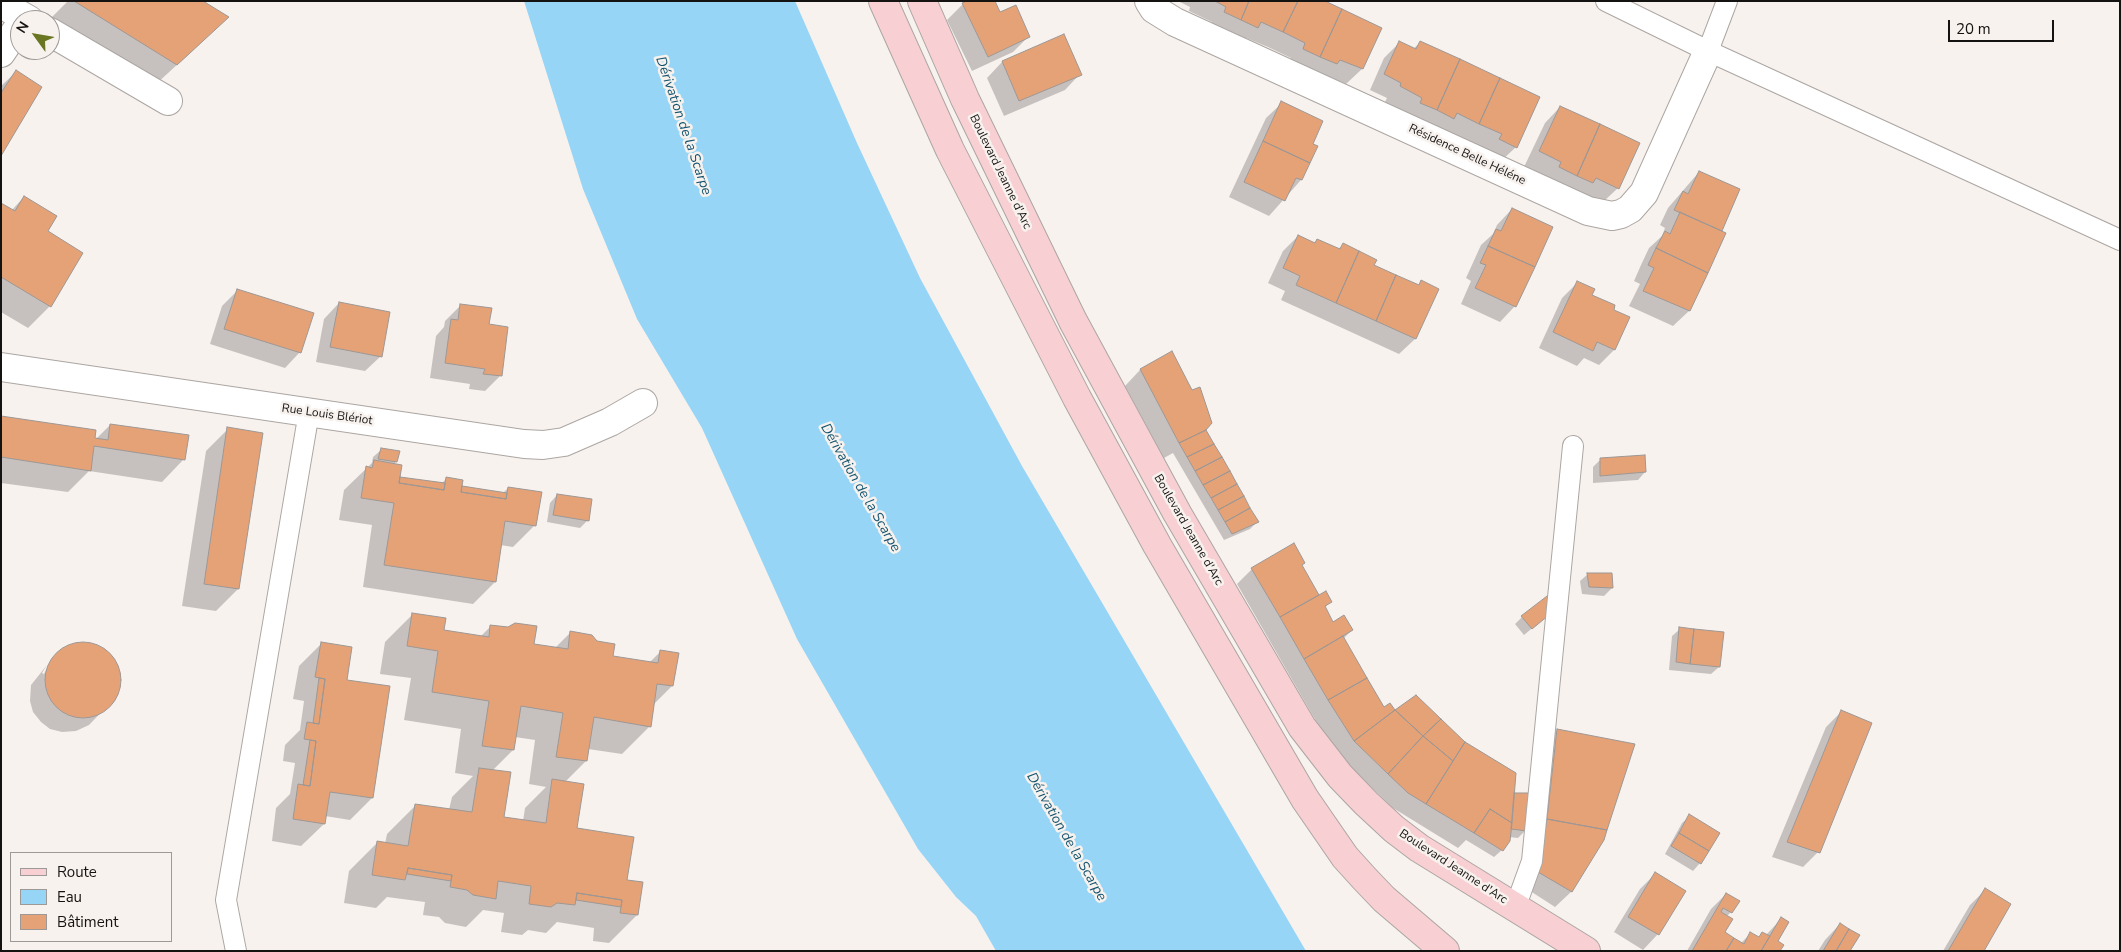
<!DOCTYPE html>
<meta charset="utf-8">
<style>
body{margin:0}
#map{position:relative;width:2121px;height:952px;overflow:hidden;background:#f8f2ee;font-family:"Nunito Sans",sans-serif}
canvas{display:block}
.frame{position:absolute;inset:0;border:2px solid #151312;pointer-events:none}
.legend{position:absolute;left:10px;top:852px;width:162px;height:90px;box-sizing:border-box;background:#f8f2ee;border:1px solid #9d9996;margin:0;padding:6px 9px;list-style:none;font-size:15px;color:#151312}
.legend li{display:flex;align-items:center;gap:10px;height:25px}
.legend b{width:25px;border:1px solid #9d9996}
.north{position:absolute;left:10px;top:10px;width:50px;height:50px;box-sizing:border-box;background:#f8f2ee;border:1px solid #9d9996;border-radius:50%;rotate:302deg;font-size:14px;font-weight:700;line-height:20px;text-align:center;color:#151312}
.north::after{content:'';display:block;margin:auto;width:18px;height:22px;background:#6a7621;clip-path:polygon(50% 0,100% 100%,50% 72%,0 100%)}
.scale{position:absolute;left:1948px;top:20px;width:106px;height:22px;box-sizing:border-box;border:2px solid #151312;border-top:0;padding-left:6px;font-size:15px;line-height:18px;white-space:nowrap;color:#151312;-webkit-text-stroke:4px #f8f2ee;paint-order:stroke}
</style>
<div id="map">
<canvas width="2121" height="952"></canvas>
<div class="frame"></div>
<ul class="legend">
<li><b style="height:6px;background:#f8cfd2"></b>Route</li>
<li><b style="height:14px;background:#96d5f6"></b>Eau</li>
<li><b style="height:14px;background:#e6a277"></b>Bâtiment</li>
</ul>
<div class="north">N</div>
<div class="scale">20 m</div>
</div>
<script>
const ctx = document.querySelector('canvas').getContext('2d');
ctx.lineJoin = 'round';
function paint(path, color) {
  ctx.fillStyle = color;
  ctx.fill(path, 'evenodd');
}
function shape(rows) {
  const path = new Path2D();
  for (const r of rows) {
    if (r.length === 3) {
      path.moveTo(r[0] + r[2], r[1]);
      path.arc(r[0], r[1], r[2], 0, 2 * Math.PI);
      continue;
    }
    path.moveTo(r[0], r[1]);
    for (let i = 2; i < r.length; i += 2) path.lineTo(r[i], r[i + 1]);
  }
  return path;
}
function strokePath(path, color, width, dash) {
  ctx.strokeStyle = color;
  ctx.lineWidth = width;
  ctx.lineCap = dash ? 'butt' : 'round';
  ctx.setLineDash(dash || []);
  ctx.stroke(path);
}
function drawText(font, color, halo, rows, align = 'center') {
  ctx.font = font + ' "Nunito Sans",sans-serif';
  ctx.lineWidth = 5;
  ctx.setLineDash([]);
  ctx.textBaseline = 'middle';
  ctx.strokeStyle = halo;
  ctx.fillStyle = color;
  for (const [text, x, y, turn = 0] of rows) {
    ctx.save();
    ctx.translate(x, y);
    ctx.rotate((+turn || 0) * Math.PI / 180);
    ctx.textAlign = isNaN(turn) ? turn : align;
    if (halo) ctx.strokeText(text, 0, 0);
    ctx.fillText(text, 0, 0);
    ctx.restore();
  }
}
const water = shape([
 [524,1,795,1,857,143,920,278,1022,466,1306,951,996,951,976,916,956,897,918,849,797,639,702,428,637,319,583,189]
]);
const shadow = shape([
 [68,1,201,1,205,39,154,86,49,20],
 [970,1,1028,37,1013,52,972,71,947,20,963,4],
 [1178,1,1322,1,1380,28,1362,69,1346,84,1325,75,1321,79,1289,64,1291,58,1268,47,1246,38,1242,42,1209,27,1212,22,1189,11,1190,7],
 [1063,36,1080,74,1065,90,1004,116,987,78,1002,62],
 [1421,42,1516,147,1500,162,1484,155,1487,149,1442,129,1438,133,1405,118,1408,113,1385,102,1387,98,1370,90,1384,58,1399,43,1413,49],
 [16,72,1,153,1,86],
 [1282,103,1311,144,1309,163,1301,180,1269,216,1229,197,1266,118],
 [1560,107,1618,188,1602,203,1524,167,1545,123],
 [1699,172,1739,190,1720,232,1724,234,1689,311,1673,326,1629,306,1640,284,1634,281,1641,265,1649,248,1662,236,1665,228,1660,225,1668,208],
 [24,197,50,306,28,328,1,312,1,204,11,211],
 [1512,209,1515,306,1500,322,1461,304,1471,281,1466,278,1481,245,1493,234,1497,225],
 [1298,236,1314,243,1317,240,1338,249,1343,245,1373,266,1417,286,1422,282,1437,289,1415,339,1399,354,1281,300,1285,291,1268,283,1283,251],
 [1577,283,1591,295,1612,310,1629,318,1614,350,1599,365,1584,358,1577,366,1539,348,1562,298],
 [238,290,300,352,285,368,210,344,222,306],
 [339,303,381,356,365,371,316,362,324,319],
 [460,306,488,325,500,376,485,391,469,389,470,384,430,378,436,336,444,327,445,321],
 [1172,353,1204,429,1257,522,1250,529,1224,540,1173,453,1164,458,1125,386,1140,370],
 [1,418,96,439,110,425,184,459,162,482,89,471,68,492,1,483],
 [228,429,238,589,216,611,182,606,206,451],
 [381,450,396,462,394,464,398,481,401,478,441,484,446,479,460,490,462,488,502,494,508,488,535,525,513,547,500,545,495,582,473,604,363,587,372,525,339,520,344,490,372,463,373,457],
 [1601,459,1645,472,1638,480,1593,483,1593,467],
 [557,495,588,520,580,528,547,522,550,503],
 [1301,566,1318,597,1331,602,1324,608,1333,623,1352,630,1343,639,1384,709,1390,705,1396,711,1416,697,1465,743,1513,794,1530,795,1535,753,1557,730,1603,840,1571,892,1555,907,1524,887,1526,830,1518,838,1509,837,1502,850,1494,857,1466,840,1458,848,1393,808,1339,756,1313,716,1237,584,1252,569],
 [1588,574,1611,574,1612,588,1604,596,1582,594,1580,581],
 [413,614,443,631,480,637,491,626,533,645,555,648,571,632,612,657,649,663,661,651,672,686,653,705,650,726,622,754,588,749,586,761,565,782,575,829,626,881,642,883,637,915,609,943,593,941,594,928,557,922,546,933,528,930,522,935,501,932,504,913,483,910,466,927,445,923,439,917,423,915,425,902,387,897,376,908,344,903,349,871,377,843,385,844,387,834,415,806,449,810,452,797,473,776,455,773,461,729,404,720,411,678,380,674,385,642],
 [515,737,535,740,529,784,546,787,525,808,523,821,502,818,492,771,513,750],
 [1548,615,1524,635,1515,624,1522,617],
 [1680,629,1719,667,1711,674,1669,670,1672,636],
 [78,643,96,646,111,655,118,668,120,682,114,699,89,725,76,731,62,732,50,729,41,722,33,712,30,701,31,685,47,665,42,673,44,674,51,661,64,648],
 [321,644,346,681,372,798,350,820,325,816,324,824,301,846,272,841,276,808,290,794,295,763,283,761,285,745,300,730,304,701,293,699,299,666],
 [1841,712,1818,852,1803,867,1772,857,1826,727],
 [1690,816,1700,863,1693,871,1665,854,1682,823],
 [1655,874,1658,934,1643,950,1614,932,1640,889],
 [1985,890,1982,951,1943,951,1970,905],
 [1726,894,1731,912,1726,917,1723,933,1741,943,1750,934,1758,938,1763,933,1766,935,1781,919,1776,941,1779,951,1687,951,1711,909],
 [1840,924,1848,951,1818,951,1825,940]
]);
const building = shape([
 [74,1,203,1,229,17,177,65,74,1],
 [967,1,995,1,1000,12,1016,5,1030,37,988,57,962,3,967,1],
 [1215,1,1249,1,1241,20,1224,12,1226,7,1215,1],
 [1249,1,1298,1,1283,32,1261,22,1258,28,1241,20,1249,1],
 [1298,1,1325,1,1342,9,1320,57,1303,49,1305,43,1283,32,1298,1],
 [1342,9,1382,28,1363,69,1340,60,1337,64,1320,57,1342,9],
 [1064,34,1082,75,1019,101,1002,61,1064,34],
 [1399,41,1416,49,1420,41,1460,59,1437,110,1420,103,1422,98,1400,86,1401,83,1384,74,1399,41],
 [1460,59,1500,78,1479,124,1457,113,1454,119,1437,110,1460,59],
 [16,70,42,87,1,156,1,93,16,70],
 [1500,78,1540,97,1517,148,1499,139,1502,134,1479,124,1500,78],
 [1281,101,1323,121,1313,144,1318,146,1310,163,1263,141,1281,101],
 [1560,106,1600,124,1577,176,1559,167,1561,162,1539,151,1560,106],
 [1600,124,1640,143,1619,189,1596,178,1593,183,1577,176,1600,124],
 [1263,141,1310,163,1302,180,1296,178,1285,201,1244,182,1263,141],
 [1699,171,1740,189,1722,231,1674,210,1683,191,1688,194,1699,171],
 [24,196,57,216,48,231,83,253,51,307,1,277,1,203,15,211,24,196],
 [1512,208,1553,227,1535,267,1488,246,1496,229,1501,231,1512,208],
 [1680,212,1726,233,1708,273,1656,248,1665,231,1670,234,1680,212],
 [1298,235,1315,243,1317,239,1340,249,1343,243,1359,251,1336,303,1296,285,1300,276,1283,268,1298,235],
 [1488,246,1535,267,1516,307,1475,288,1486,265,1480,263,1488,246],
 [1656,248,1708,273,1690,311,1643,291,1654,268,1648,265,1656,248],
 [1359,251,1377,260,1374,265,1396,275,1376,321,1336,303,1359,251],
 [1396,275,1419,285,1421,280,1439,289,1416,339,1376,321,1396,275],
 [1577,281,1595,289,1592,295,1615,305,1614,310,1630,317,1615,350,1597,342,1593,351,1553,332,1577,281],
 [237,289,314,313,301,353,224,329,237,289],
 [339,302,390,312,382,357,330,347,339,302],
 [460,304,492,308,489,324,508,327,502,376,483,374,485,369,445,363,451,319,458,320,460,304],
 [1172,351,1192,390,1200,387,1212,423,1206,430,1179,443,1140,369,1172,351],
 [1,416,96,430,95,438,108,440,110,424,189,435,185,460,94,446,91,471,1,457,1,416],
 [227,427,263,433,239,589,204,584,227,427],
 [1206,430,1214,444,1187,457,1179,443,1206,430],
 [1214,444,1222,457,1195,471,1187,457,1214,444],
 [381,448,400,451,397,462,378,459,381,448],
 [1645,455,1646,472,1600,476,1600,458,1645,455],
 [1222,457,1230,471,1203,485,1195,471,1222,457],
 [374,460,402,465,399,483,444,490,446,477,463,480,461,492,506,499,508,487,542,492,536,526,505,521,496,582,384,565,394,503,361,498,366,466,372,468,374,460],
 [1230,471,1237,484,1211,498,1203,485,1230,471],
 [400,477,445,483,444,490,399,483,400,477],
 [1237,484,1244,496,1218,510,1211,498,1237,484],
 [462,486,507,493,506,499,461,492,462,486],
 [557,494,592,499,589,521,553,515,557,494],
 [1244,496,1250,508,1225,522,1218,510,1244,496],
 [1250,508,1259,522,1232,534,1225,522,1250,508],
 [1294,543,1305,563,1302,565,1319,595,1280,617,1251,568,1294,543],
 [1587,573,1612,573,1613,588,1589,587,1587,573],
 [1326,591,1332,602,1325,606,1333,622,1344,615,1353,630,1304,659,1280,617,1326,591],
 [1551,593,1549,615,1532,629,1521,616,1551,593],
 [412,613,446,618,444,630,489,637,490,625,508,627,515,623,537,626,534,644,568,649,570,631,592,635,597,641,615,644,613,656,658,663,660,650,679,653,673,686,657,684,651,727,594,717,587,761,556,757,563,713,521,706,514,750,482,746,489,701,432,692,438,651,407,646,412,613],
 [1679,627,1694,629,1690,664,1676,662,1679,627],
 [1694,629,1724,632,1720,667,1690,664,1694,629],
 [1343,636,1367,678,1328,700,1304,659,1343,636],
 [321,642,352,647,347,680,390,686,373,798,330,792,325,824,293,819,298,784,310,786,316,741,304,739,307,722,319,724,325,679,315,677,321,642],
 [83,680,38],
 [319,678,325,679,319,724,313,723,319,678],
 [1367,678,1384,707,1390,703,1395,710,1354,741,1328,700,1367,678],
 [1416,695,1441,719,1423,736,1395,710,1416,695],
 [1395,710,1423,736,1388,774,1354,741,1395,710],
 [1841,710,1872,723,1820,853,1787,842,1841,710],
 [1441,719,1465,742,1453,761,1423,736,1441,719],
 [1557,729,1635,744,1607,830,1547,819,1557,729],
 [1423,736,1453,761,1426,804,1408,793,1388,774,1423,736],
 [310,740,316,741,310,786,303,785,310,740],
 [1465,742,1516,773,1512,823,1490,809,1474,833,1426,804,1465,742],
 [479,768,511,772,504,817,546,823,552,779,584,784,577,828,634,837,627,880,643,882,638,915,620,913,622,900,577,893,575,905,557,903,551,907,529,904,531,886,498,881,496,899,473,895,467,890,450,887,452,875,408,868,405,880,372,875,377,841,408,846,415,804,472,812,479,768],
 [1514,793,1531,793,1527,831,1511,829,1514,793],
 [1490,809,1512,823,1510,841,1503,851,1474,833,1490,809],
 [1689,814,1720,833,1709,851,1679,833,1689,814],
 [1547,819,1607,830,1604,840,1572,892,1538,872,1547,819],
 [1679,833,1709,851,1701,864,1671,846,1679,833],
 [408,868,452,875,451,881,407,874,408,868],
 [1655,872,1686,891,1659,935,1628,917,1655,872],
 [1985,888,2011,904,1984,951,1948,951,1985,888],
 [577,893,622,900,621,907,576,900,577,893],
 [1726,893,1740,901,1732,913,1723,908,1721,912,1733,919,1725,932,1734,938,1726,951,1692,951,1726,893],
 [1781,917,1789,922,1778,941,1784,945,1780,951,1761,951,1781,917],
 [1840,923,1849,929,1836,951,1823,951,1840,923],
 [1849,929,1860,935,1850,951,1836,951,1849,929],
 [1750,932,1759,937,1762,932,1770,936,1761,951,1726,951,1734,938,1744,944,1750,932]
]);
const lane = shape([
 [1606,1,1708,51,2120,240],
 [1708,51,1727,1],
 [1515,908,1532,861,1573,446],
 [236,951,226,900,309,412]
]);
const street = shape([
 [1149,1,1154,9,1175,22,1588,211,1612,216,1621,214,1630,209,1644,193,1708,51],
 [1,4,29,20],
 [50,32,168,101],
 [1,53,20,25],
 [1,367,524,444,543,445,564,442,610,422,643,403]
]);
const secondary = shape([
 [883,1,950,150,1077,398,1157,545,1305,799,1345,857,1364,878,1384,899,1445,951],
 [922,1,965,99,1073,321,1177,513,1302,727,1340,776,1366,803,1394,829,1419,848,1586,951]
]);
const streetNames = [
 ["Résidence Belle Héléne",1467,155,25],
 ["Boulevard Jeanne d'Arc",1000,172,64],
 ["Rue Louis Blériot",327,415,8],
 ["Boulevard Jeanne d'Arc",1188,530,60],
 ["Boulevard Jeanne d'Arc",1453,867,33]
];
const waterNames = [
 ["Dérivation de la Scarpe",683,126,71],
 ["Dérivation de la Scarpe",860,488,60],
 ["Dérivation de la Scarpe",1066,837,60]
];
paint(water, '#96d5f6');
paint(shadow, '#0003');
paint(building, '#e6a277');
strokePath(building, '#9d9794', 1);
strokePath(lane, '#aca6a3', 22);
strokePath(street, '#aca6a3', 30);
strokePath(secondary, '#aca6a3', 30);
strokePath(lane, '#fff', 20);
strokePath(street, '#fff', 28);
strokePath(secondary, '#f8cfd2', 28);
drawText('12px', '#151312', '#f8f2ee', streetNames);
drawText('italic 14px', '#11536f', '#f8f2ee', waterNames);
</script>
